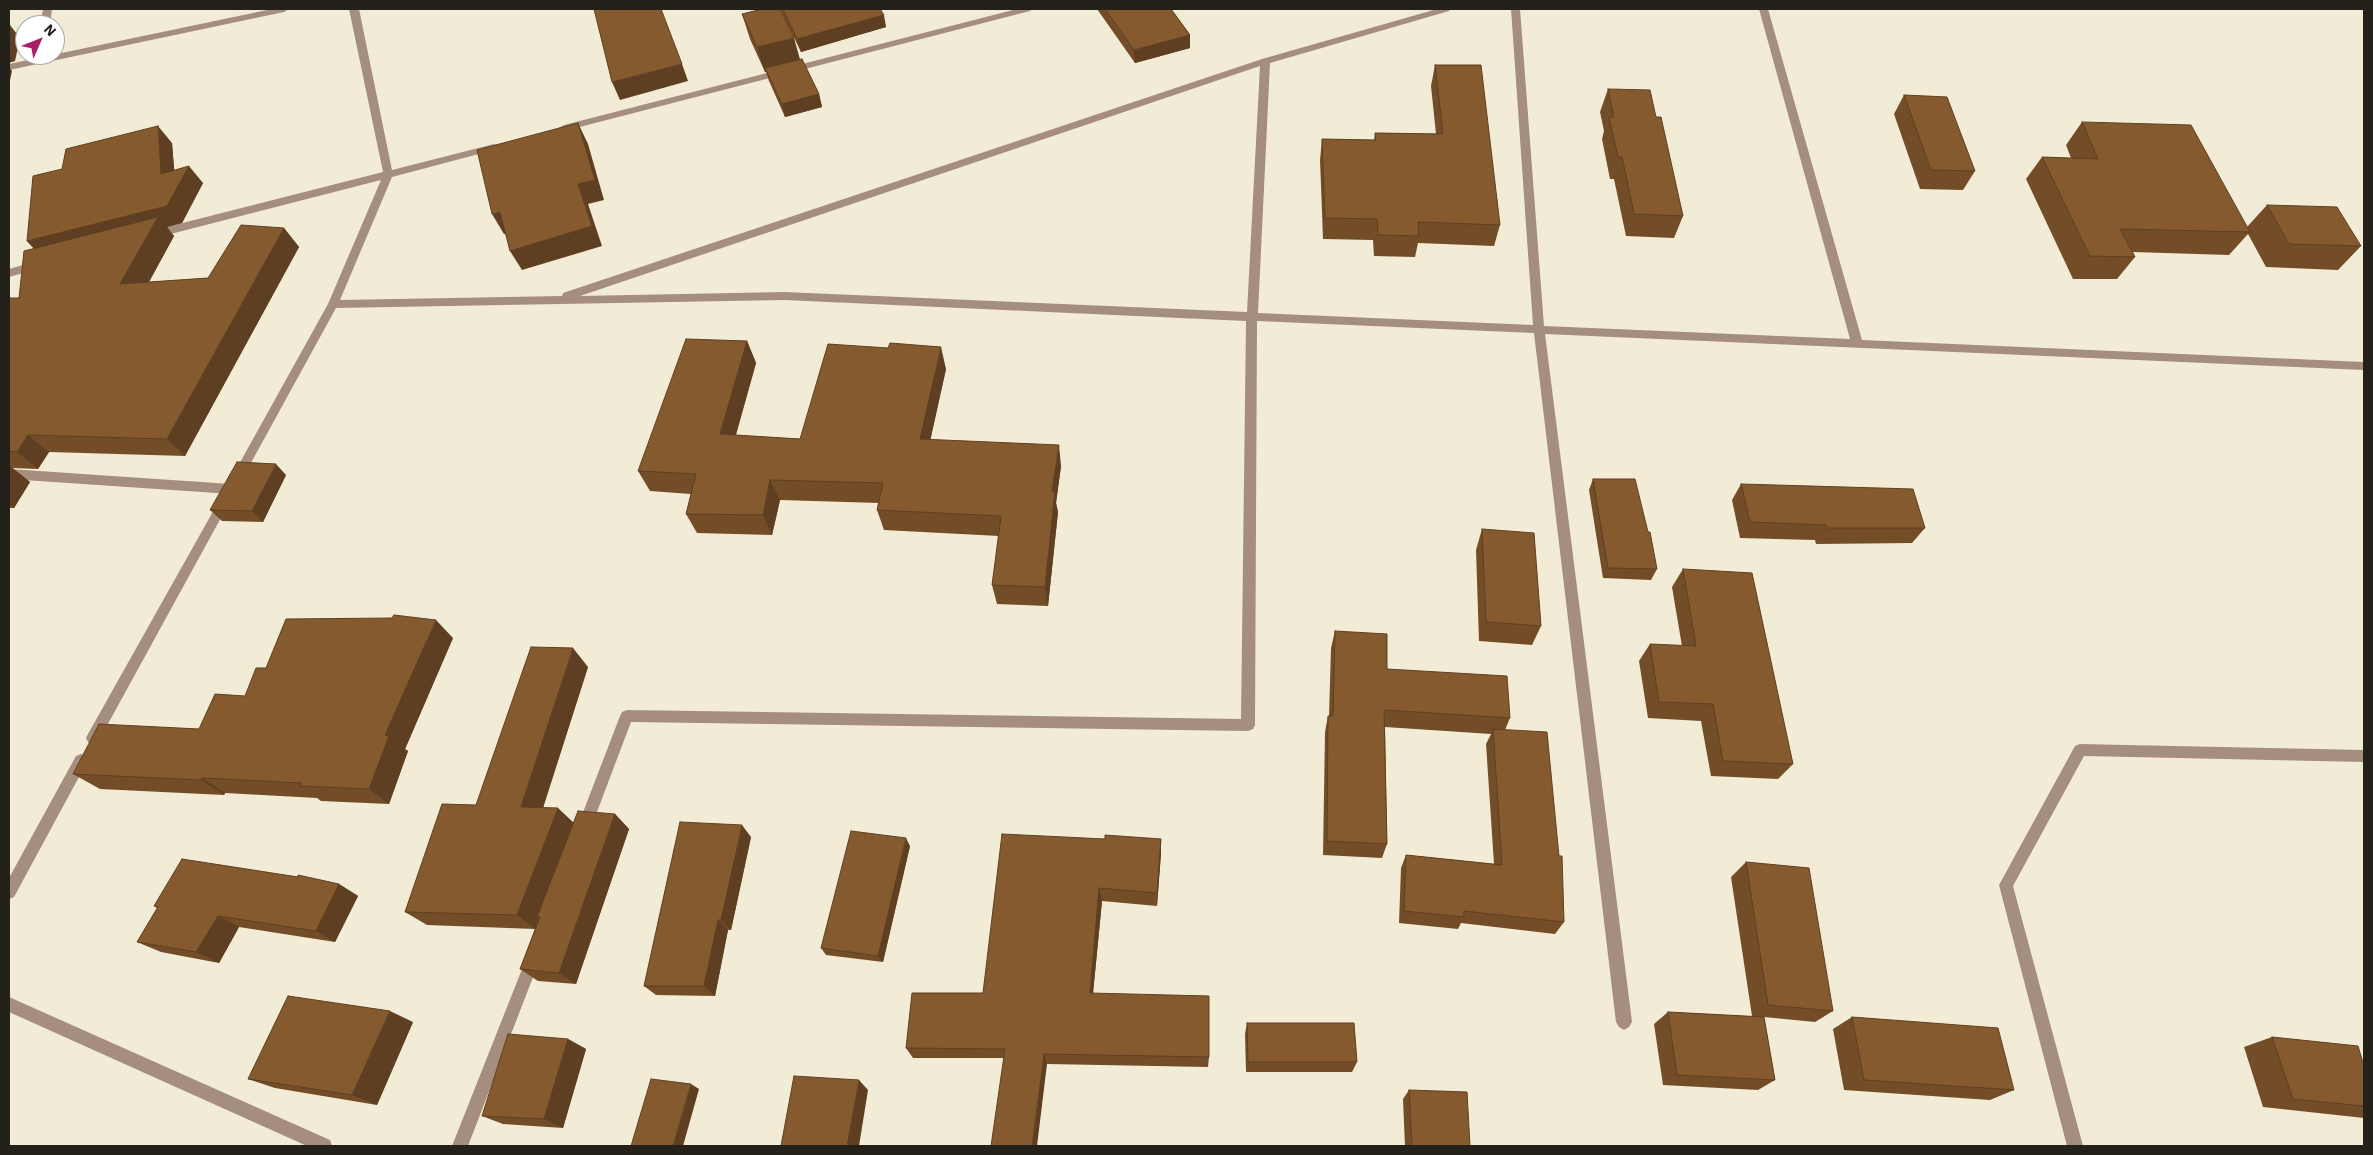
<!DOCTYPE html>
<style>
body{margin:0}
#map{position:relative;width:2373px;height:1155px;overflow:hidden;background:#f2ecd6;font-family:"IBM Plex Sans",sans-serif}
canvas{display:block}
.frame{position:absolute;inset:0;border:10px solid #232119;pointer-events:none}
.north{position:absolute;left:15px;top:15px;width:50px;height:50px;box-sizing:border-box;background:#fff;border:1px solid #a7a6a3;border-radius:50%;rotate:46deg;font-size:14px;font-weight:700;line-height:20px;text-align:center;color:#232119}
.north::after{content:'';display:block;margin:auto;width:18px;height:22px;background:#a71f68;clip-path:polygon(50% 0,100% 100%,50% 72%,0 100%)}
</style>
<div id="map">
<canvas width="2373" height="1155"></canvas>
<div class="frame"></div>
<div class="north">N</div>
</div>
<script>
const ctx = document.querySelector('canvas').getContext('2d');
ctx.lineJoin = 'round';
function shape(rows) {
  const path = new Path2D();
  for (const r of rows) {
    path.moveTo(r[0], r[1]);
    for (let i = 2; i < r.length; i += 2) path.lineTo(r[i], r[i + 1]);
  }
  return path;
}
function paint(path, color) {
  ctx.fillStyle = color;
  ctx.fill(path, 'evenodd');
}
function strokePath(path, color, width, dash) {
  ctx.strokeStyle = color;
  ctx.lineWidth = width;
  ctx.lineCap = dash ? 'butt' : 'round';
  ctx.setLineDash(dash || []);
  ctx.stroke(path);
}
const minor = shape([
 [43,9,52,9,50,25,40,25,43,9],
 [272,9,289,9,284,12,9,70,9,64,272,9],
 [349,9,359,9,392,170,494,144,499,147,494,150,392,177,340,300,562,296,563,293,1262,59,1437,9,1450,9,1449,11,1270,63,1258,313,1533,325,1511,9,1520,9,1544,326,1850,339,1759,9,1768,9,1862,340,2364,362,2364,370,1545,334,1632,1022,1629,1027,1624,1030,1619,1027,1616,1022,1534,333,1257,321,1255,725,1253,729,1248,731,631,722,589,833,584,835,579,833,577,828,620,716,622,712,627,710,1241,719,1246,321,784,300,336,308,241,481,233,481,231,478,233,475,328,304,381,180,155,238,150,234,155,230,383,172,349,9],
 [1260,66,1247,312,784,292,580,296,1260,66],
 [1017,9,1032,9,1030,11,564,131,559,128,564,125,1017,9],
 [37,261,42,265,41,268,9,277,9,269,37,261],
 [9,469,231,484,235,486,237,489,235,492,231,494,9,479,9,469],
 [224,497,228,499,230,502,228,505,98,742,93,744,88,742,86,738,88,734,220,499,224,497],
 [2080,744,2364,750,2364,762,2084,756,2013,886,2083,1146,2067,1146,1999,885,2075,746,2080,744],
 [81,754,86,756,88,760,86,764,14,897,9,899,9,878,76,756,81,754],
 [533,952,538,954,540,959,468,1146,452,1146,528,954,533,952],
 [9,997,330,1140,332,1146,307,1146,9,1012,9,997]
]);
const wall = shape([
 [780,9,881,9,886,27,801,52],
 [1097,9,1171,9,1190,35,1190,48,1135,63],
 [742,14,800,59,819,94,822,107,785,117,769,81,766,72,765,72,750,39],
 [1435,65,1500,225,1494,246,1418,243,1415,257,1374,256,1373,240,1323,239,1320,160,1322,139,1374,140,1375,133,1436,134,1431,86],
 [1608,89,1656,117,1683,216,1674,238,1626,236,1614,179,1610,179,1602,139,1604,131,1600,112],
 [1904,95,1975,171,1963,190,1920,189,1894,114],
 [2082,122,2247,227,2267,205,2361,246,2338,270,2266,267,2248,234,2229,255,2133,252,2135,257,2117,279,2073,279,2026,179,2042,157,2071,158,2066,145],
 [172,143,174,170,203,183,182,223,167,227,174,236,149,282,208,278,284,228,299,247,185,456,49,452,38,469,12,468,30,482,14,508,9,508,9,298,19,298,34,249,27,241],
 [747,341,756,363,736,435,800,439,946,369,930,440,1061,466,1056,503,1058,512,1048,606,997,604,992,585,999,536,884,530,877,510,879,503,780,500,772,535,697,533,686,514,691,494,650,491,638,471],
 [286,475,263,522,222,521,210,510],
 [1593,479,1657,569,1651,580,1603,578,1589,490],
 [1741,484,1925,528,1912,543,1816,544,1815,540,1740,538,1732,500],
 [1482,529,1541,626,1532,645,1479,641,1476,550],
 [1683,569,1793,764,1778,779,1711,776,1701,721,1648,718,1639,661,1650,644,1682,646,1672,587],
 [1335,631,1387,669,1510,718,1505,730,1564,922,1555,934,1461,923,1458,929,1399,923,1401,868,1406,855,1494,864,1486,744,1491,734,1385,727,1387,844,1382,858,1323,855,1325,732,1328,716,1329,716,1331,648],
 [453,638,405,749,408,751,389,804,321,801,317,798,225,793,224,795,100,789,73,774,199,729,245,696,266,668],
 [588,667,543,808,574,823,615,814,629,829,576,984,538,981,520,969,535,929,427,925,405,912,476,805],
 [751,837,731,930,728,930,715,996,656,995,644,986],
 [1105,839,1161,839,1161,853,1157,906,1102,901,1093,993,1209,1057,1208,1067,1047,1064,1003,1058,913,1058,906,1048,983,993],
 [910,846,883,962,826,955,821,948],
 [1746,862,1833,1011,1815,1022,1764,1017,1775,1080,1758,1090,1663,1085,1654,1024,1668,1012,1764,1017,1752,1016,1731,877],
 [339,884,358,896,335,942,239,927,219,963,161,952,137,942,157,908,154,906],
 [1852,1017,2014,1090,1990,1100,1844,1090,1833,1029],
 [413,1022,377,1105,275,1088,248,1079],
 [1247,1023,1357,1062,1352,1072,1246,1072,1245,1034],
 [2272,1037,2364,1066,2364,1120,2364,1118,2263,1107,2244,1047],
 [568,1039,586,1049,563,1128,503,1124,482,1116],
 [1409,1090,1470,1146,1405,1146,1403,1099]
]);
const shadedWall = shape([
 [884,15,886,27,801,52,797,39],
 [10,25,20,38,15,61,9,63,9,29],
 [1190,35,1190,48,1135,63,1134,50],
 [794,38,801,63,765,68,766,72,765,72,757,47],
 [682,64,688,81,620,100,612,82],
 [9,67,12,71,9,85],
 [819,94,822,107,785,117,782,104],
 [578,123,588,144,604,200,588,204,602,246,522,270,510,251,578,184],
 [158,126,172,143,176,191,161,174],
 [189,166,203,183,182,223,167,227,174,236,138,302,43,258,27,241],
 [500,212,511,232,504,234,492,214],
 [284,228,299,247,185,456,167,439],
 [747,341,756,363,730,455,720,434],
 [941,347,946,369,926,460,920,439],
 [28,435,49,452,38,469,17,452],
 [1059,445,1061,466,1056,503,1058,512,1048,606,1045,587,1052,491],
 [276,464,286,475,263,522,252,511],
 [9,465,30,482,14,508,9,504],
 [770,480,780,500,772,535,763,515],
 [436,620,453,638,405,749,408,751,389,804,369,789,385,735],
 [573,648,588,667,538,823,521,807],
 [202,778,225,793,224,795,201,780],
 [558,808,575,824,537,917,539,918,535,929,517,915],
 [615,814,629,829,576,984,559,973],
 [742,825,751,837,731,930,721,920],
 [906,838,910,846,883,962,878,956],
 [1161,839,1161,853,1157,906,1157,893],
 [339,884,358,896,335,942,316,931],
 [1099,888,1102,901,1092,1004,1090,993],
 [218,916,239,927,219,963,196,952],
 [718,920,728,930,715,996,704,986],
 [390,1011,413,1022,377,1105,352,1095],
 [568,1039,586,1049,563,1128,544,1119],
 [1044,1054,1047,1064,1037,1146,1032,1146],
 [859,1080,868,1090,859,1146,847,1146],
 [691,1084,699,1089,683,1146,673,1146]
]);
const building = shape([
 [594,9,661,9,682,64,612,82,594,9],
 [762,9,780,9,794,38,757,47,742,14,762,9],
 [783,9,880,9,884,15,797,39,783,9],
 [1105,9,1171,9,1190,35,1134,50,1105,9],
 [802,59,819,94,782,104,765,68,802,59],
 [1435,65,1481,65,1500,225,1418,222,1419,236,1378,235,1377,219,1325,218,1322,139,1376,140,1375,133,1443,134,1435,65],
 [1608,89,1650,90,1656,117,1661,117,1683,216,1634,214,1622,157,1618,157,1609,117,1614,117,1608,89],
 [1904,95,1947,97,1975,171,1931,170,1904,95],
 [2082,122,2191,125,2250,232,2120,229,2135,257,2090,256,2042,157,2098,159,2082,122],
 [578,123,595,180,578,184,592,226,510,251,500,212,492,214,477,150,578,123],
 [158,126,161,174,189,166,167,206,27,241,33,176,62,169,66,149,158,126],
 [2267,205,2337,207,2361,246,2289,244,2267,205],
 [158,217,120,284,208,278,241,225,284,228,167,439,28,435,17,452,9,451,9,298,19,298,24,251,158,217],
 [686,339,747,341,720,434,800,439,828,344,888,348,890,343,941,347,920,439,1059,445,1052,491,1055,491,1045,587,992,585,1001,516,877,510,883,483,770,480,763,515,686,514,696,474,638,471,686,339],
 [237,462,276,464,252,511,210,510,237,462],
 [1593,479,1635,479,1648,532,1650,532,1657,569,1608,568,1593,479],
 [1741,484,1913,489,1925,528,1827,528,1826,525,1750,522,1741,484],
 [1482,529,1534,533,1541,626,1486,622,1482,529],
 [1683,569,1752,573,1793,764,1723,761,1713,704,1659,702,1650,644,1696,646,1683,569],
 [394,615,436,620,385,735,389,736,369,789,300,786,301,783,202,778,201,780,73,774,99,724,199,729,215,694,245,696,256,668,266,668,286,619,392,618,394,615],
 [1335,631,1387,634,1387,669,1507,676,1510,718,1384,710,1387,844,1327,841,1328,716,1333,716,1335,631],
 [531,647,573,648,521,807,558,808,517,915,405,912,442,804,476,805,531,647],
 [1493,729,1547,732,1559,856,1562,856,1564,922,1464,911,1464,917,1404,911,1406,855,1502,865,1493,729],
 [578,811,615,814,559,973,520,969,540,917,537,917,578,811],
 [680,822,742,825,721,920,718,920,704,986,644,986,680,822],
 [851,831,906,838,878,956,821,948,851,831],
 [1002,834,1105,839,1105,835,1161,839,1157,893,1099,888,1090,993,1209,996,1209,1057,1044,1054,1032,1146,991,1146,1005,1049,906,1048,912,993,983,993,1002,834],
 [182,859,298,877,298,875,339,884,316,931,218,916,196,952,137,942,158,907,154,906,182,859],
 [1746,862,1809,868,1833,1011,1768,1005,1746,862],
 [288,996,390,1011,352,1095,248,1079,288,996],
 [1668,1012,1764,1017,1775,1080,1677,1075,1668,1012],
 [1852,1017,1998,1028,2014,1090,1864,1080,1852,1017],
 [1247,1023,1354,1023,1357,1062,1248,1062,1247,1023],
 [508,1034,568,1039,544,1119,482,1116,508,1034],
 [2272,1037,2358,1046,2364,1066,2364,1106,2293,1099,2272,1037],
 [794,1076,859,1080,847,1146,781,1146,794,1076],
 [651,1079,691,1084,673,1146,631,1146,651,1079],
 [1409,1090,1467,1092,1470,1146,1412,1146,1409,1090]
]);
paint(minor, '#a58e7d');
paint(wall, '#734d28');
paint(shadedWall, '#5e3f21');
paint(building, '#865a2f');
strokePath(building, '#5e3f21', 1);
</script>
